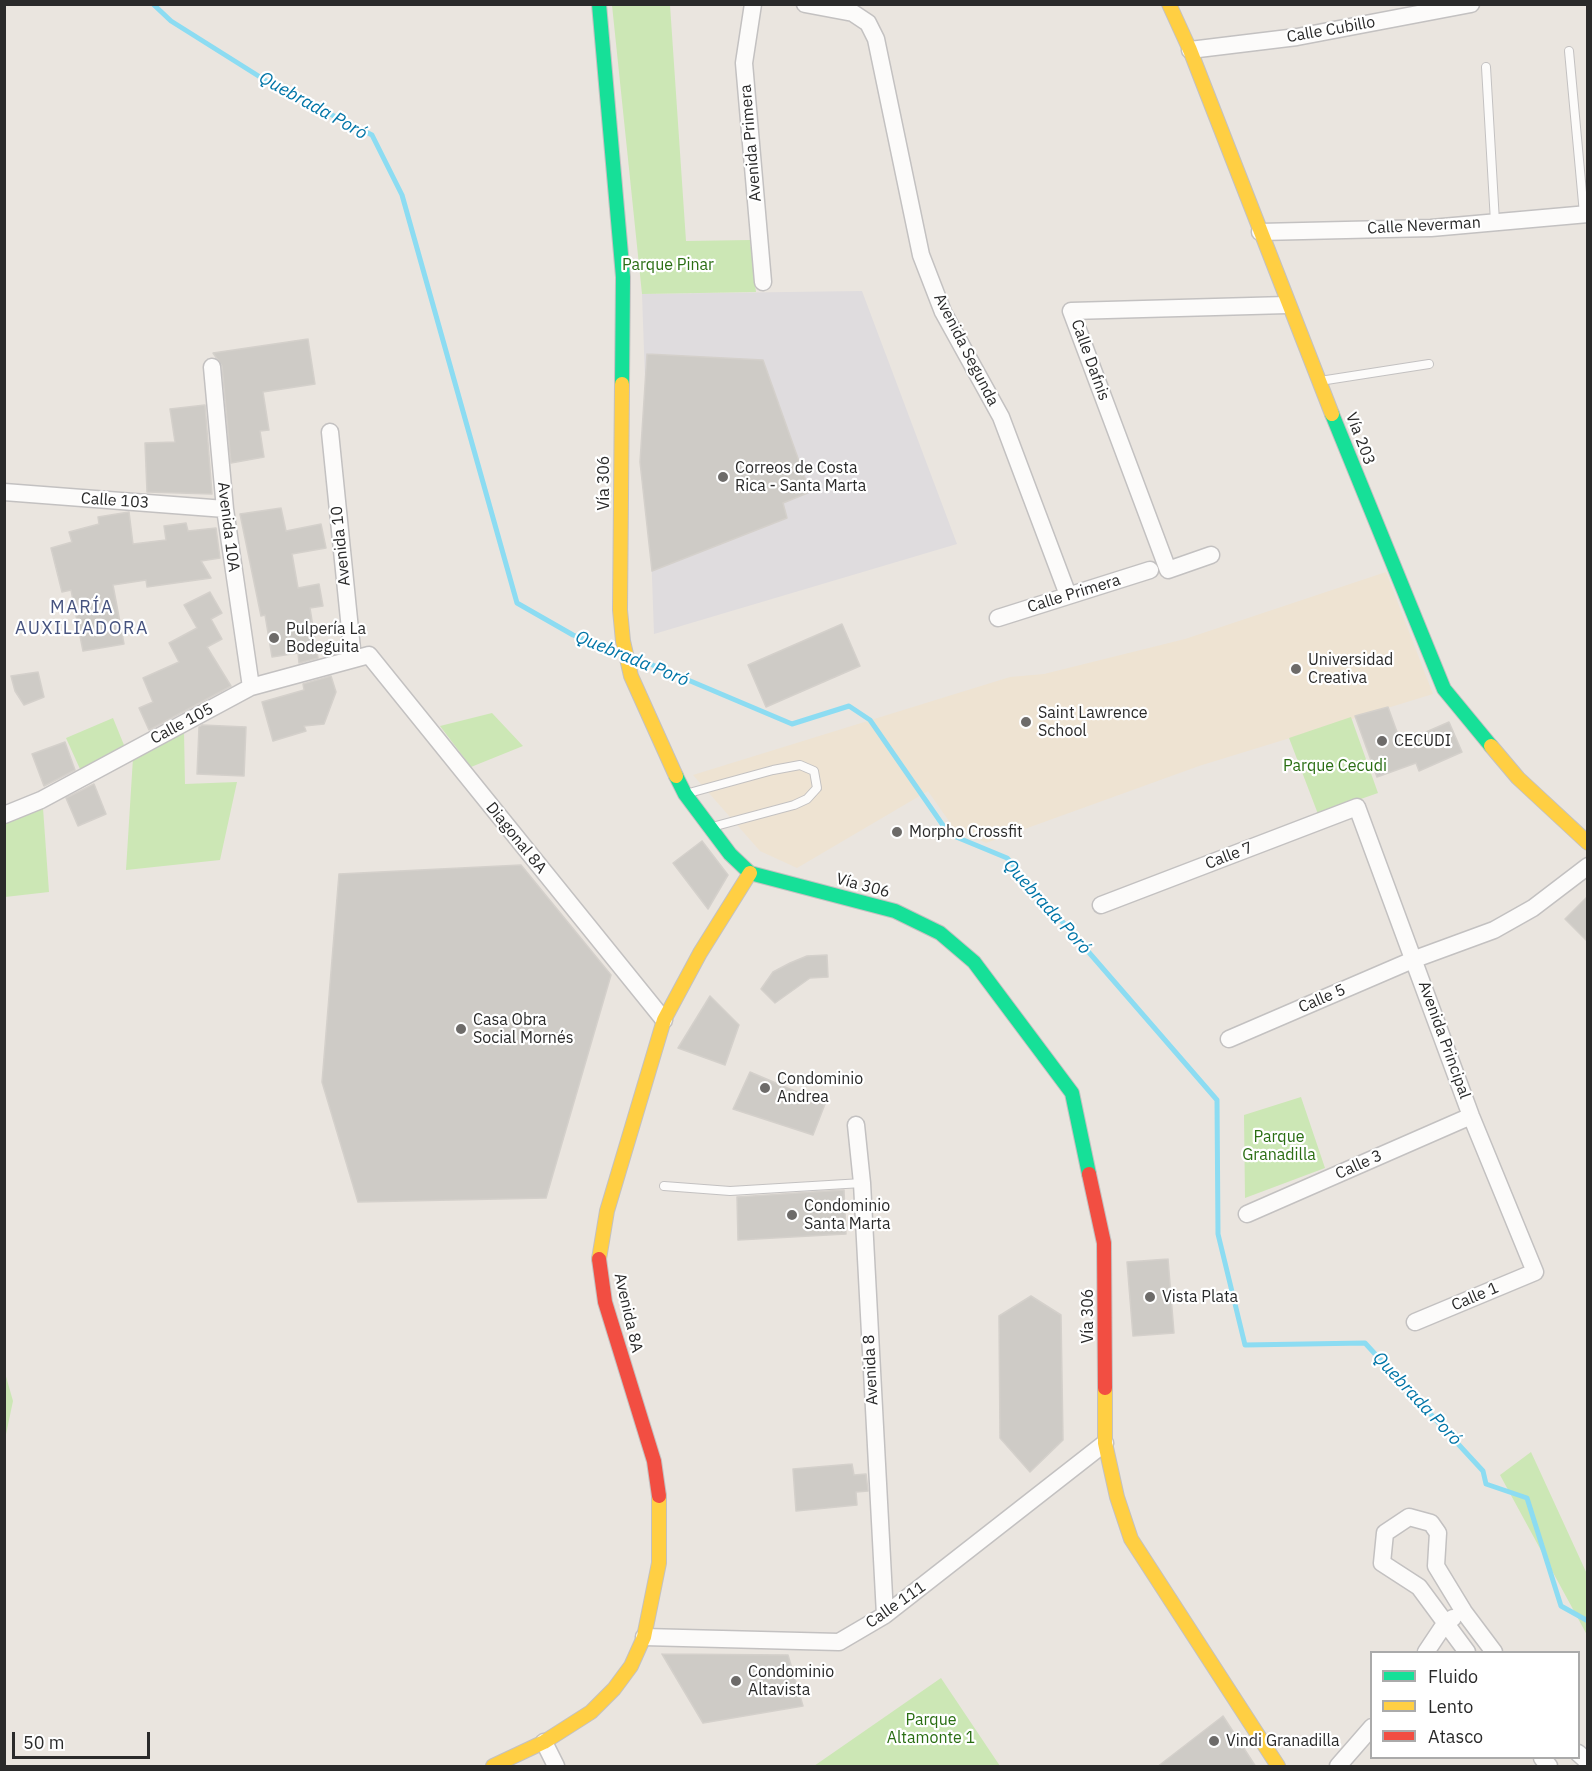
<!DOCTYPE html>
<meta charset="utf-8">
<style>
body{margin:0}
#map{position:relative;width:1592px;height:1771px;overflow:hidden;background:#eae5df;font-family:"IBM Plex Sans",sans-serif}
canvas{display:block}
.frame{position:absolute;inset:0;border:6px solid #2a2a2a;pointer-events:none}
.legend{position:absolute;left:1370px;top:1651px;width:210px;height:108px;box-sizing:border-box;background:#fff;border:2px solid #aaa;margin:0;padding:8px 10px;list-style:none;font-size:18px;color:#2a2a2a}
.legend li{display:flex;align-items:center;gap:12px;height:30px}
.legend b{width:30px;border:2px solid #aaa}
.scale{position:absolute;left:12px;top:1732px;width:138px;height:27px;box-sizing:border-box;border:3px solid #2a2a2a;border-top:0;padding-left:8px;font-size:18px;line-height:21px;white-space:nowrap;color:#2a2a2a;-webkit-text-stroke:4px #fff;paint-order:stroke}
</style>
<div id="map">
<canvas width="1592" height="1771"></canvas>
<div class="frame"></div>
<ul class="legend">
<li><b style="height:8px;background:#16e098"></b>Fluido</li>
<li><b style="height:8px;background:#ffcf43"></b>Lento</li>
<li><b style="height:8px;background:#f24e42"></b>Atasco</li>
</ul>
<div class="scale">50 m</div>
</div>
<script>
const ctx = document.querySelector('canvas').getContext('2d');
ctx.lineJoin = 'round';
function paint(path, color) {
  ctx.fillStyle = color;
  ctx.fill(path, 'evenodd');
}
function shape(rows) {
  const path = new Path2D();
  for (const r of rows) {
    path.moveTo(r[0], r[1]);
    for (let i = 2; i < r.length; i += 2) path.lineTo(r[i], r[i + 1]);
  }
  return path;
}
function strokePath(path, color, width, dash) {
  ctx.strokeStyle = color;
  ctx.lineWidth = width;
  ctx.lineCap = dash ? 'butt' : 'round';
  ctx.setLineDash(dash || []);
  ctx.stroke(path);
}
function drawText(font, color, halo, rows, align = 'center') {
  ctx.font = font + ' "IBM Plex Sans",sans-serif';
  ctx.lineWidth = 4.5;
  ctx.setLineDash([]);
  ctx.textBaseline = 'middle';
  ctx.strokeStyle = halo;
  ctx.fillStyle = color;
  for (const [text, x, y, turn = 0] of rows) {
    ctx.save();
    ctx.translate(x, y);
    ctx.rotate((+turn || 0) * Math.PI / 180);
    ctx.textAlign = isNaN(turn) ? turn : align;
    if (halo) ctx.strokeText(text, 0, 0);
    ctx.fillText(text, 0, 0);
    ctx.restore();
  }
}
const industrial = shape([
 [862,291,957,544,654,634,642,294]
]);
const education = shape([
 [1386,572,1433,694,1199,766,986,843,953,827,928,791,797,868,760,851,693,775,1010,677,1044,674,1185,639]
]);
const green = shape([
 [612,5,670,5,686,241,750,240,756,292,642,294],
 [492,713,523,746,471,767,440,726],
 [1351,717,1378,793,1318,814,1289,738],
 [113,718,126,750,80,769,66,738],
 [184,731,185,784,237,782,220,860,126,870,133,758],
 [43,808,49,892,5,897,4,824],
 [1301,1097,1325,1168,1245,1198,1244,1115],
 [5,1373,13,1401,5,1439],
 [1531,1452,1587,1574,1587,1635,1500,1475],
 [941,1678,1000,1766,814,1766]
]);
const stream = shape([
 [153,4,171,21,276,87,372,135,402,195,517,603,573,635,618,652],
 [636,658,792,724,849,706,870,720,949,834,1007,858,1217,1100,1218,1234,1245,1345,1365,1343,1483,1471,1486,1484,1527,1498,1561,1606,1588,1621]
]);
const building = shape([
 [308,339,315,384,263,392,269,430,260,431,264,457,231,463,222,366,213,353,308,339],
 [647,354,763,360,810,492,783,503,787,518,652,571,640,462,647,354],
 [205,405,212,494,147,492,145,443,175,442,170,409,205,405],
 [281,508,286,531,321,524,326,548,292,554,298,588,319,584,323,606,310,608,318,658,299,663,298,653,272,657,265,615,261,616,240,514,281,508],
 [129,512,133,544,166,540,164,526,186,523,188,531,216,528,220,558,201,561,211,578,147,587,146,580,113,585,124,644,83,651,71,590,62,592,51,548,72,542,69,532,99,524,98,517,129,512],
 [210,592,222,613,211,619,222,639,207,647,231,686,149,730,139,708,153,702,143,678,179,662,169,643,197,628,184,605,210,592],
 [842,624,860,666,766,707,748,665,842,624],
 [38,672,44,697,24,705,15,691,11,676,38,672],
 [331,676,336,692,324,724,304,726,306,731,273,741,262,702,304,690,303,684,331,676],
 [1388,707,1401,743,1449,722,1462,752,1419,771,1416,763,1377,777,1355,716,1388,707],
 [202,725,246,727,244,776,197,774,199,727,202,725],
 [65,742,75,770,44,786,32,754,65,742],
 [94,784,106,814,78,826,66,798,94,784],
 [702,841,728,875,708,909,673,863,702,841],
 [521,865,611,975,546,1198,358,1202,322,1082,339,874,521,865],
 [1587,897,1587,941,1565,919,1587,897],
 [827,955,828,977,810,978,775,1003,761,989,773,972,790,963,807,956,827,955],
 [710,996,739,1025,725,1065,678,1048,710,996],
 [750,1072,825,1104,813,1135,733,1109,750,1072],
 [844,1190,846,1234,738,1240,737,1197,844,1190],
 [1168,1259,1174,1333,1133,1336,1127,1262,1168,1259],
 [1031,1296,1061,1315,1063,1440,1030,1472,1000,1438,999,1316,1031,1296],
 [852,1464,854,1475,866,1474,868,1491,856,1492,857,1505,796,1511,793,1469,852,1464],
 [662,1654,788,1655,803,1706,703,1723,662,1654],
 [1223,1716,1256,1767,1157,1767,1223,1716]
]);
const lane = shape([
 [1569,51,1584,214],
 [1486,67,1495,222],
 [1320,381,1429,364],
 [689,793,773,770,800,765,814,771,817,788,807,799,794,805,712,827],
 [664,1186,730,1191,862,1183]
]);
const street = shape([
 [753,4,744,63,763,282],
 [805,4,853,13,868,23,876,39,921,255,943,312,1001,417,1068,595],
 [1190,50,1297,37,1471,4],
 [1260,232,1431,228,1588,214],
 [212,367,225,509,251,687],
 [330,432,353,659],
 [4,492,225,509],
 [1211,555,1168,570,1071,311,1287,305],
 [998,618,1150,570],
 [4,815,41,800,251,687,369,655,664,1020],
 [1101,905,1357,807,1471,1116,1535,1272,1415,1322],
 [1229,1039,1415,959,1494,930,1533,908,1588,866],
 [856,1125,862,1183,885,1615],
 [1247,1214,1471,1116],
 [644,1637,839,1642,885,1615,1105,1443],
 [1426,1652,1446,1622,1453,1618],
 [1467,1652,1419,1587,1382,1563,1385,1533,1409,1517,1431,1523,1438,1533,1436,1566,1464,1612,1494,1652],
 [544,1742,556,1766],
 [1578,1753,1588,1762],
 [1542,1758,1549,1766],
 [1338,1766,1372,1727]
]);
const fast = shape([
 [599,4,623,277,622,384],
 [1332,414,1444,689,1491,746],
 [676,776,685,794,730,854,750,873,895,911,940,933,974,962,1072,1093,1089,1174]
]);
const slow = shape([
 [1169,4,1190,50,1332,414],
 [622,384,620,610,623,641,631,676,676,776],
 [1491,746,1518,778,1588,843],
 [599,1259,607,1211,664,1020,700,953,750,873],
 [1105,1388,1105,1443,1117,1497,1131,1539,1278,1766],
 [493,1766,544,1742,591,1712,614,1689,631,1666,644,1637,659,1563,659,1496]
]);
const jam = shape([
 [1089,1174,1104,1243,1105,1388],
 [599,1259,605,1302,654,1461,659,1496]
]);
const markers = [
 [723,477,6,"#6d6b69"],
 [274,638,6,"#6d6b69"],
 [1296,669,6,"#6d6b69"],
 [1026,722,6,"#6d6b69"],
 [1382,741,6,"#6d6b69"],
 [897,832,6,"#6d6b69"],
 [461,1029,6,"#6d6b69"],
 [765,1088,6,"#6d6b69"],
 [792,1215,6,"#6d6b69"],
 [1150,1297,6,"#6d6b69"],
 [736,1681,6,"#6d6b69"],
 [1214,1741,6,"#6d6b69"]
];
const streetNames = [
 ["Calle Cubillo",1331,30,-10],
 ["Avenida Primera",751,143,-95],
 ["Calle Neverman",1424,226,-3],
 ["Avenida Segunda",966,350,63],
 ["Calle Dafnis",1090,360,70],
 ["Vía 203",1360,439,69],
 ["Vía 306",604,483,-90],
 ["Calle 103",115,501,4],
 ["Avenida 10A",228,527,83],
 ["Avenida 10",341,546,-96],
 ["Calle Primera",1074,594,-17],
 ["Calle 105",182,724,-28],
 ["Diagonal 8A",516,838,51],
 ["Calle 7",1229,856,-21],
 ["Vía 306",863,886,15],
 ["Calle 5",1322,999,-23],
 ["Avenida Principal",1444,1040,70],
 ["Calle 3",1359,1165,-24],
 ["Calle 1",1475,1297,-23],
 ["Avenida 8A",628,1313,77],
 ["Vía 306",1088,1316,-90],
 ["Avenida 8",871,1370,-93],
 ["Calle 111",896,1605,-35]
];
const parkNames = [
 ["Parque Pinar",668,265],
 ["Parque Cecudi",1335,766],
 ["Parque",1279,1137],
 ["Granadilla",1279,1155],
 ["Parque",931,1720],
 ["Altamonte 1",931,1738]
];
const poiNames = [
 ["Correos de Costa",735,468],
 ["Rica - Santa Marta",735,486],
 ["Pulpería La",286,629],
 ["Bodeguita",286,647],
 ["Universidad",1308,660],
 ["Creativa",1308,678],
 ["Saint Lawrence",1038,713],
 ["School",1038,731],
 ["CECUDI",1394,741],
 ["Morpho Crossfit",909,832],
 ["Casa Obra",473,1020],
 ["Social Mornés",473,1038],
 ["Condominio",777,1079],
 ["Andrea",777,1097],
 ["Condominio",804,1206],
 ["Santa Marta",804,1224],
 ["Vista Plata",1162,1297],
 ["Condominio",748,1672],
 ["Altavista",748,1690],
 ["Vindi Granadilla",1226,1741]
];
const waterNames = [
 ["Quebrada Poró",313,106,29],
 ["Quebrada Poró",632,659,22],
 ["Quebrada Poró",1047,907,48],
 ["Quebrada Poró",1417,1399,47]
];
const neighbourhoodNames = [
 ["MARÍA",82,608],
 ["AUXILIADORA",82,629]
];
paint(industrial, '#dfdcde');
paint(education, '#eee3d2');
paint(green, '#cce7b5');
strokePath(stream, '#8cdcf2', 5);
paint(building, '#cecbc6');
strokePath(building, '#d4d0cb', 1.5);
strokePath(lane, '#c3c1c1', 10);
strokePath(street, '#c3c1c1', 19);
strokePath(fast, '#c3c1c1', 16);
strokePath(slow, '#c3c1c1', 16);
strokePath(jam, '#c3c1c1', 16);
strokePath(lane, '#fcfbfa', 8);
strokePath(street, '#fcfbfa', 16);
strokePath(fast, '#16e098', 14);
strokePath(slow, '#ffcf43', 14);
strokePath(jam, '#f24e42', 14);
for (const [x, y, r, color] of markers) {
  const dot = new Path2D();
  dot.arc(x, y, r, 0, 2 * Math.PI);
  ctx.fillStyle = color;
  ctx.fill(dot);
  strokePath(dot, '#fff', 2);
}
drawText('16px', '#2a2a2a', '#fff', streetNames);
drawText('16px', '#2a6e13', '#fff', parkNames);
drawText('16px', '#2a2a2a', '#fff', poiNames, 'left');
drawText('italic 18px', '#0175a7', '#fff', waterNames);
ctx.letterSpacing = '1.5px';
drawText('18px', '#46537f', '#fff', neighbourhoodNames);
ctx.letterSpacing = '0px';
</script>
